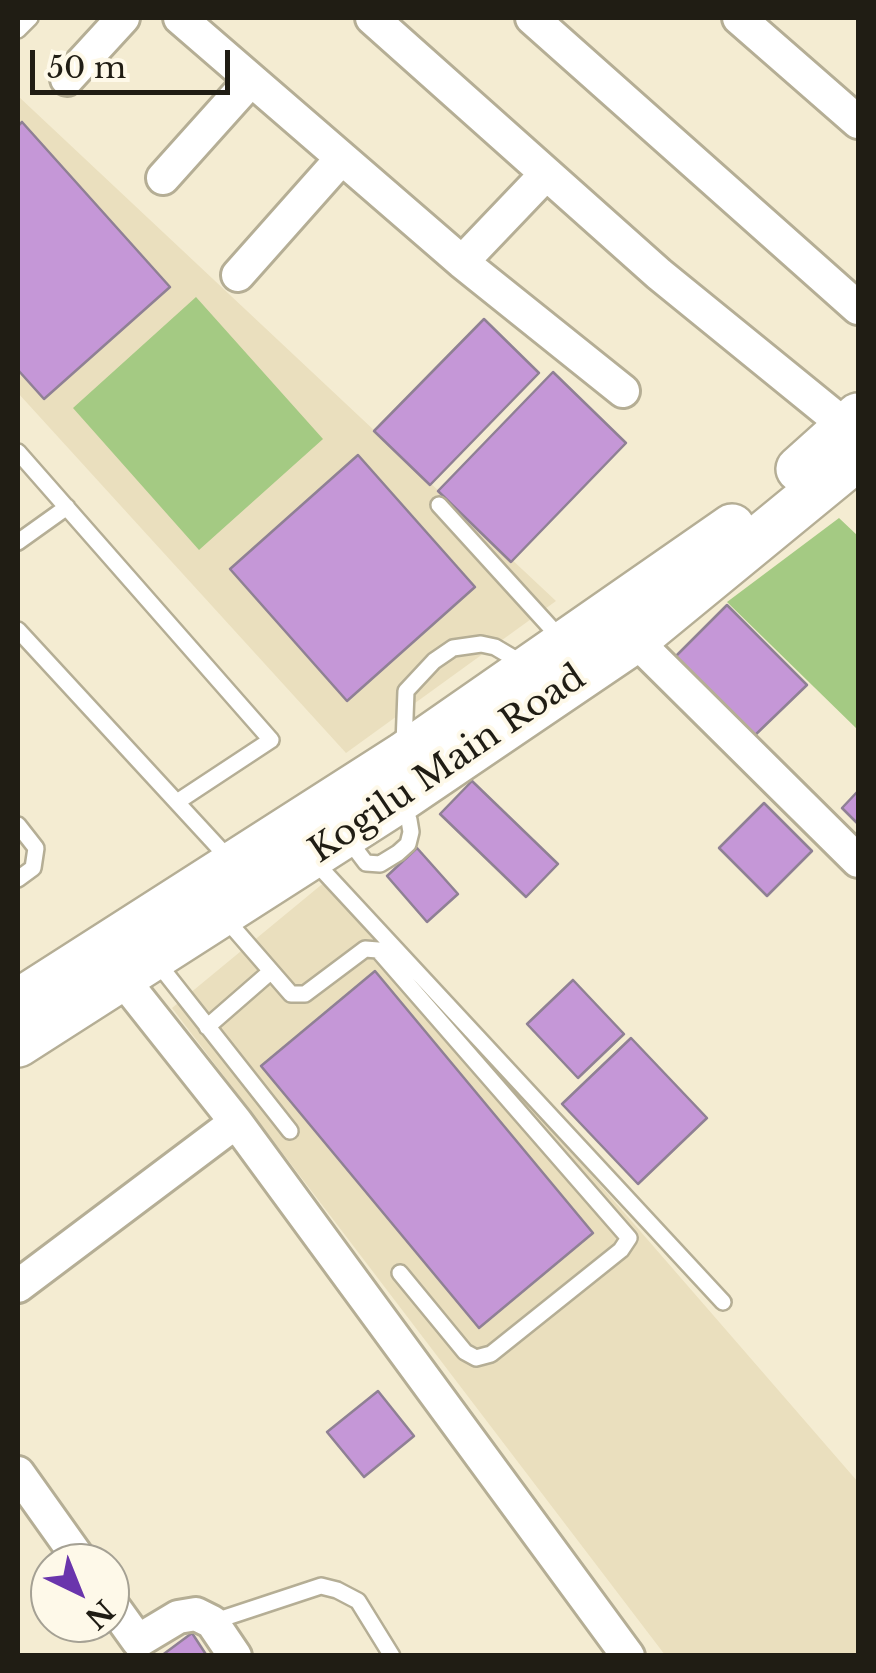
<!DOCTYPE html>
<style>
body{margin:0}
#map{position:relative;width:876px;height:1673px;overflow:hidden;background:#f4ecd2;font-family:"Libre Baskerville",serif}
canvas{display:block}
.frame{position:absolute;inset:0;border:20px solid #201d14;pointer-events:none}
.north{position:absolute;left:30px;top:1543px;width:100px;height:100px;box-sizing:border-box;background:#fef9e9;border:2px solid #a5a194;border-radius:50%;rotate:137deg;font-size:28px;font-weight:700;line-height:40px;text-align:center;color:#201d14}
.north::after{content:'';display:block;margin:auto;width:35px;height:45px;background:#6a35ac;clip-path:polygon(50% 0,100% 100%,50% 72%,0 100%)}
.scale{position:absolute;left:30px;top:50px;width:200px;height:45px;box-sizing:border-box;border:5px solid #201d14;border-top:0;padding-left:12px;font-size:30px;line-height:35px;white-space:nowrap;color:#201d14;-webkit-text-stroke:8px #fef9e9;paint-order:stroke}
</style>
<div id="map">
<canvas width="876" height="1673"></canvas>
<div class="frame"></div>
<div class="north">N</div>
<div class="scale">50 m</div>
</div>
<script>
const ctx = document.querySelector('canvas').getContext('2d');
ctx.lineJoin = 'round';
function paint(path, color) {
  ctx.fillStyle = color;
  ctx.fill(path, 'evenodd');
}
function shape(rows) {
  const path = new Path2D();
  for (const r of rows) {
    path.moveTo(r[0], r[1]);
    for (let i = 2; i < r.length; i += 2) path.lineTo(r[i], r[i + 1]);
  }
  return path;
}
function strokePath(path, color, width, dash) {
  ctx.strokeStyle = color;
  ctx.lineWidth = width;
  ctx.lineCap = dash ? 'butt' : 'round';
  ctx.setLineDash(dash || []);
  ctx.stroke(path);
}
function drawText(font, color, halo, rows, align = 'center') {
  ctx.font = font + ' "Libre Baskerville",serif';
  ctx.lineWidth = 8;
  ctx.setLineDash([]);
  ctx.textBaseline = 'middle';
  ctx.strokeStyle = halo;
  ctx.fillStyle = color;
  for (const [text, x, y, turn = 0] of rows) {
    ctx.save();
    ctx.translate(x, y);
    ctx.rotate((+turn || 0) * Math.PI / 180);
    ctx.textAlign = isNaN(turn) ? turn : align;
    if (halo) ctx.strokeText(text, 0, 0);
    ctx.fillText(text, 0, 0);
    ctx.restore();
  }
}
const built = shape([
 [18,96,556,601,346,753,18,393],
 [332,876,858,1482,858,1655,665,1655,172,1008]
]);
const green = shape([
 [196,297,323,439,199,550,73,408],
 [839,518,858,536,858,730,727,602]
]);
const building = shape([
 [22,122,170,287,44,399,18,370,18,126,22,122],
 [484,319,539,373,430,485,374,431,484,319],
 [553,372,626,443,511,562,438,491,553,372],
 [358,455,475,587,347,701,230,569,358,455],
 [727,605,807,685,751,739,672,660,727,605],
 [472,781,558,864,526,897,440,814,472,781],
 [858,791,858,824,842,808,858,791],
 [764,803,812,851,767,896,719,848,764,803],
 [417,848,458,894,427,922,387,876,417,848],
 [375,971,593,1233,479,1328,261,1066,375,971],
 [573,980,624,1034,578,1078,527,1024,573,980],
 [631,1038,707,1118,638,1184,562,1104,631,1038],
 [378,1391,414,1436,364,1477,327,1432,378,1391],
 [192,1633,207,1656,161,1656,192,1633]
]);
const service = shape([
 [18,30,30,18],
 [18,452,271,740,177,802],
 [439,505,562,640],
 [18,542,67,507],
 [18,630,231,861],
 [404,744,406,691,434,661,453,648,481,644,495,647,522,663],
 [18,825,36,848,33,868,18,879],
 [347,838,366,863,380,864,398,853,408,844,411,832,409,820,398,806],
 [315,862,723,1302],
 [224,917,291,994,305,994,365,949,378,950,629,1238,621,1250,491,1354,476,1358,465,1352,400,1273],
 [156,961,290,1131],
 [207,1027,269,973],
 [212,1622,321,1586,337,1590,358,1601,392,1656]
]);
const minor = shape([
 [180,18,462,262,623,391],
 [372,18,659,274,847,427],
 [532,18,858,308],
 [739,18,858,122],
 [67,79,123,18],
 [163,178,250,81],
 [462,262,546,174],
 [238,275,341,159],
 [618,627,635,640,858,861],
 [236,1122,628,1656],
 [18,1286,236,1122,121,977],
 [18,1473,82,1563],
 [110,1602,138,1641,178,1617,196,1614,212,1622,235,1656]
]);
const secondary = shape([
 [799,469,858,416],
 [18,1002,404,755,732,527],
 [18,1044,396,802,635,640,858,457]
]);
const streetNames = [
 ["Kogilu Main Road",448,765,-34]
];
paint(built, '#eadfbe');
paint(green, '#a4ca83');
paint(building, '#c597d7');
strokePath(building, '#8f8094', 2.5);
strokePath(service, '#b5ae95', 20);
strokePath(minor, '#b5ae95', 38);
strokePath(secondary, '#b5ae95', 50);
strokePath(service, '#fff', 15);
strokePath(minor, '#fff', 32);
strokePath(secondary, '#fff', 45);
drawText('35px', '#201d14', '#fef9e9', streetNames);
</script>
